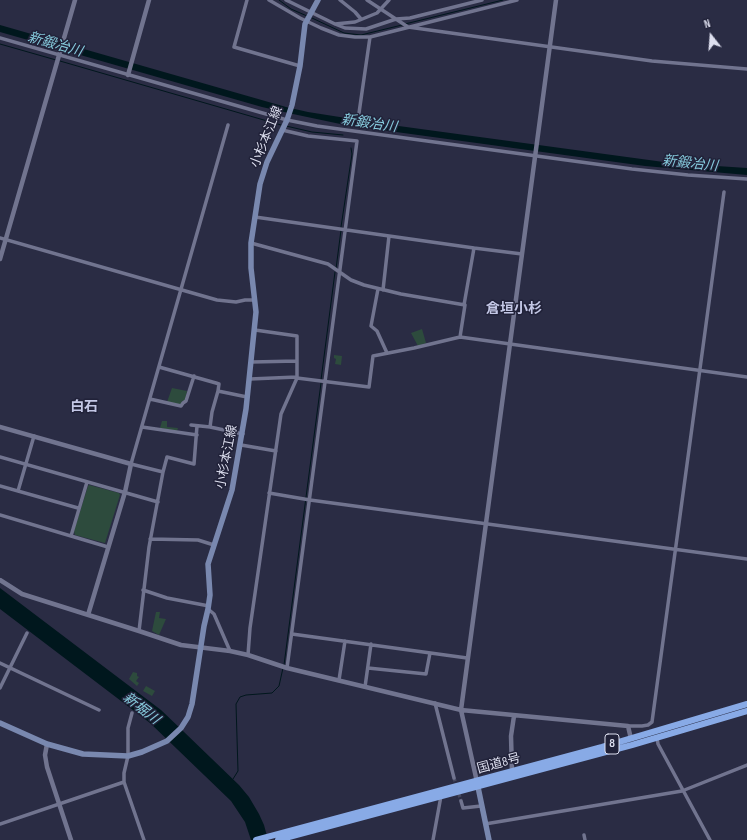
<!DOCTYPE html>
<meta charset="utf-8">
<style>
body{margin:0}
#map{position:relative;width:747px;height:840px;overflow:hidden;background:#2a2c44;font-family:"Sofia Sans Condensed",sans-serif}
canvas{display:block}
.north{position:absolute;left:691px;top:16px;width:40px;height:40px;-webkit-text-stroke:3px #212239;paint-order:stroke;rotate:343deg;font-size:11px;font-weight:700;line-height:16px;text-align:center;color:#dddfef}
.north::after{content:'';display:block;margin:auto;width:14px;height:18px;background:#dddfef;clip-path:polygon(50% 0,100% 100%,50% 72%,0 100%)}
</style>
<div id="map">
<canvas width="747" height="840"></canvas>
<div class="north">N</div>
</div>
<script>
const ctx = document.querySelector('canvas').getContext('2d');
ctx.lineJoin = 'round';
function paint(path, color) {
  ctx.fillStyle = color;
  ctx.fill(path, 'evenodd');
}
function shape(rows) {
  const path = new Path2D();
  for (const r of rows) {
    path.moveTo(r[0], r[1]);
    for (let i = 2; i < r.length; i += 2) path.lineTo(r[i], r[i + 1]);
  }
  return path;
}
function strokePath(path, color, width, dash) {
  ctx.strokeStyle = color;
  ctx.lineWidth = width;
  ctx.lineCap = dash ? 'butt' : 'round';
  ctx.setLineDash(dash || []);
  ctx.stroke(path);
}
function drawText(font, color, halo, rows, align = 'center') {
  ctx.font = font + ' "Sofia Sans Condensed","Noto Sans JP",sans-serif';
  ctx.lineWidth = 3;
  ctx.setLineDash([]);
  ctx.textBaseline = 'middle';
  ctx.strokeStyle = halo;
  ctx.fillStyle = color;
  for (const [text, x, y, turn = 0] of rows) {
    ctx.save();
    ctx.translate(x, y);
    ctx.rotate((+turn || 0) * Math.PI / 180);
    ctx.textAlign = isNaN(turn) ? turn : align;
    if (halo) ctx.strokeText(text, 0, 0);
    ctx.fillText(text, 0, 0);
    ctx.restore();
  }
}
const green = shape([
 [422,329,426,343,418,346,411,333],
 [334,355,342,356,341,365,335,364,336,359,334,358],
 [172,388,187,391,185,401,182,401,181,405,167,402],
 [162,421,167,421,167,427,178,428,177,431,160,428],
 [89,485,119,493,120,495,105,543,75,535,74,531,88,486],
 [156,612,160,612,159,618,166,619,159,635,152,631],
 [133,672,137,673,137,676,139,677,136,681,139,683,137,686,129,679],
 [146,686,155,691,152,696,143,691]
]);
const water = shape([
 [0,25,286,107,308,112,384,124,671,163,747,168,747,175,645,166,345,125,293,114,262,107,0,32],
 [0,588,161,710,183,731,239,785,249,797,259,814,264,825,268,840,251,840,245,822,231,801,150,723,0,609]
]);
const stream = shape([
 [279,0,291,9,307,16],
 [312,18,344,33,361,35,402,25],
 [405,24,503,0],
 [0,44,56,60],
 [60,61,281,125],
 [286,126,312,132,343,135],
 [341,227,352,154,351,148],
 [336,269,341,230],
 [321,380,335,272],
 [284,665,321,383],
 [233,779,238,771,236,704,240,697,246,695,272,693,279,686,283,668]
]);
const minorTunnel = shape([
 [454,778,461,801]
]);
const minor = shape([
 [247,0,234,47,300,66],
 [269,0,300,18,321,28,339,35,355,37,370,37,517,0],
 [286,0,335,24,355,22,377,13,389,0],
 [340,0,355,12,361,19],
 [367,0,408,27,652,61,747,69],
 [335,24,345,28,366,29,396,19,410,18,482,0],
 [0,38,287,120,317,126,632,169,688,175,747,179],
 [359,113,370,37],
 [282,130,308,136,357,141,287,668],
 [255,217,474,248],
 [0,238,217,300,236,302,245,300,255,300],
 [251,243,328,264,351,280,364,285,401,294,465,305,460,337],
 [378,289,371,326,377,331,387,353],
 [383,290,389,236],
 [464,305,474,248,522,254],
 [252,362,297,361],
 [159,367,216,383,219,384,218,391,247,397],
 [297,378,369,387,373,356,414,348,460,337,747,377],
 [250,379,297,377],
 [218,391,212,412,210,427,243,434],
 [150,399,181,406,183,403,186,401,194,376],
 [191,425,210,427],
 [142,427,197,435],
 [241,445,276,451],
 [0,457,158,502],
 [163,472,167,457,194,464,197,426],
 [0,486,78,508],
 [18,491,34,436],
 [269,493,310,500,747,559],
 [0,515,108,547],
 [71,536,87,482],
 [150,539,198,540,214,545],
 [143,590,167,598,209,606],
 [208,609,214,614,230,651],
 [139,631,149,547,163,472,131,464,228,125],
 [292,634,467,658],
 [248,655,250,628,281,414,297,378,297,336,255,330],
 [0,663,99,710],
 [368,668,426,674,430,653],
 [339,680,345,641],
 [365,687,371,644],
 [0,688,27,633],
 [435,703,454,778],
 [132,713,128,728,128,756,124,773,124,782,144,840],
 [628,726,642,726,648,725,652,722,724,192],
 [657,738,658,744,710,840],
 [461,801,463,808,481,806],
 [0,824,124,782],
 [485,824,682,791,747,765],
 [584,835,585,840],
 [433,840,441,796]
]);
const tertiary = shape([
 [128,75,149,0],
 [0,259,75,0],
 [0,427,131,464,125,492,88,615],
 [0,580,22,594,139,631,181,645,230,651,248,655,287,668,461,710,628,726,631,739],
 [47,744,45,755,47,767,71,840],
 [512,772,511,736,514,716],
 [477,782,461,710,556,0]
]);
const secondary = shape([
 [0,723,47,744,83,754,128,756,142,752,167,741,181,728,188,717,192,704,204,626,208,609,210,595,208,564,232,490,246,409,256,312,251,268,251,243,260,184,267,162,287,120,292,105,300,66,305,24,318,0],
 [478,787,489,840]
]);
const trunk = shape([
 [256,840,602,747,747,704],
 [278,840,632,745,747,711]
]);
const shields = [
 [612,744,14]
];
const shieldNames = [
 ["8",612,744]
];
const streetNames = [
 ["小杉本江線",267,137,-68],
 ["小杉本江線",227,457,-79],
 ["国道8号",499,764,-15]
];
const waterNames = [
 ["新鍛冶川",55,45,16],
 ["新鍛冶川",369,124,8],
 ["新鍛冶川",690,164,6],
 ["新堀川",141,709,38]
];
const neighbourhoodNames = [
 ["倉垣小杉",514,309],
 ["白石",84,407]
];
paint(green, '#2d4b3d');
paint(water, '#00171d');
strokePath(stream, '#00171d', 1);
strokePath(minorTunnel, '#45475e', 3.5, [3.5, 2]);
strokePath(minor, '#71748f', 3.5);
strokePath(tertiary, '#71748f', 4.5);
strokePath(secondary, '#7988af', 5.5);
strokePath(trunk, '#88aae6', 6);
for (const [x, y, w] of shields) {
  const box = new Path2D();
  box.roundRect(x - w / 2, y - 10, w, 20, 3);
  ctx.fillStyle = '#212239';
  ctx.fill(box);
  strokePath(box, '#dddfef', 1);
}
drawText('bold 12px', '#dddfef', null, shieldNames);
drawText('13px', '#dddfef', '#212239', streetNames);
drawText('italic 14px', '#86cbdd', '#212239', waterNames);
drawText('bold 14px', '#c3c7e5', '#212239', neighbourhoodNames);
</script>
